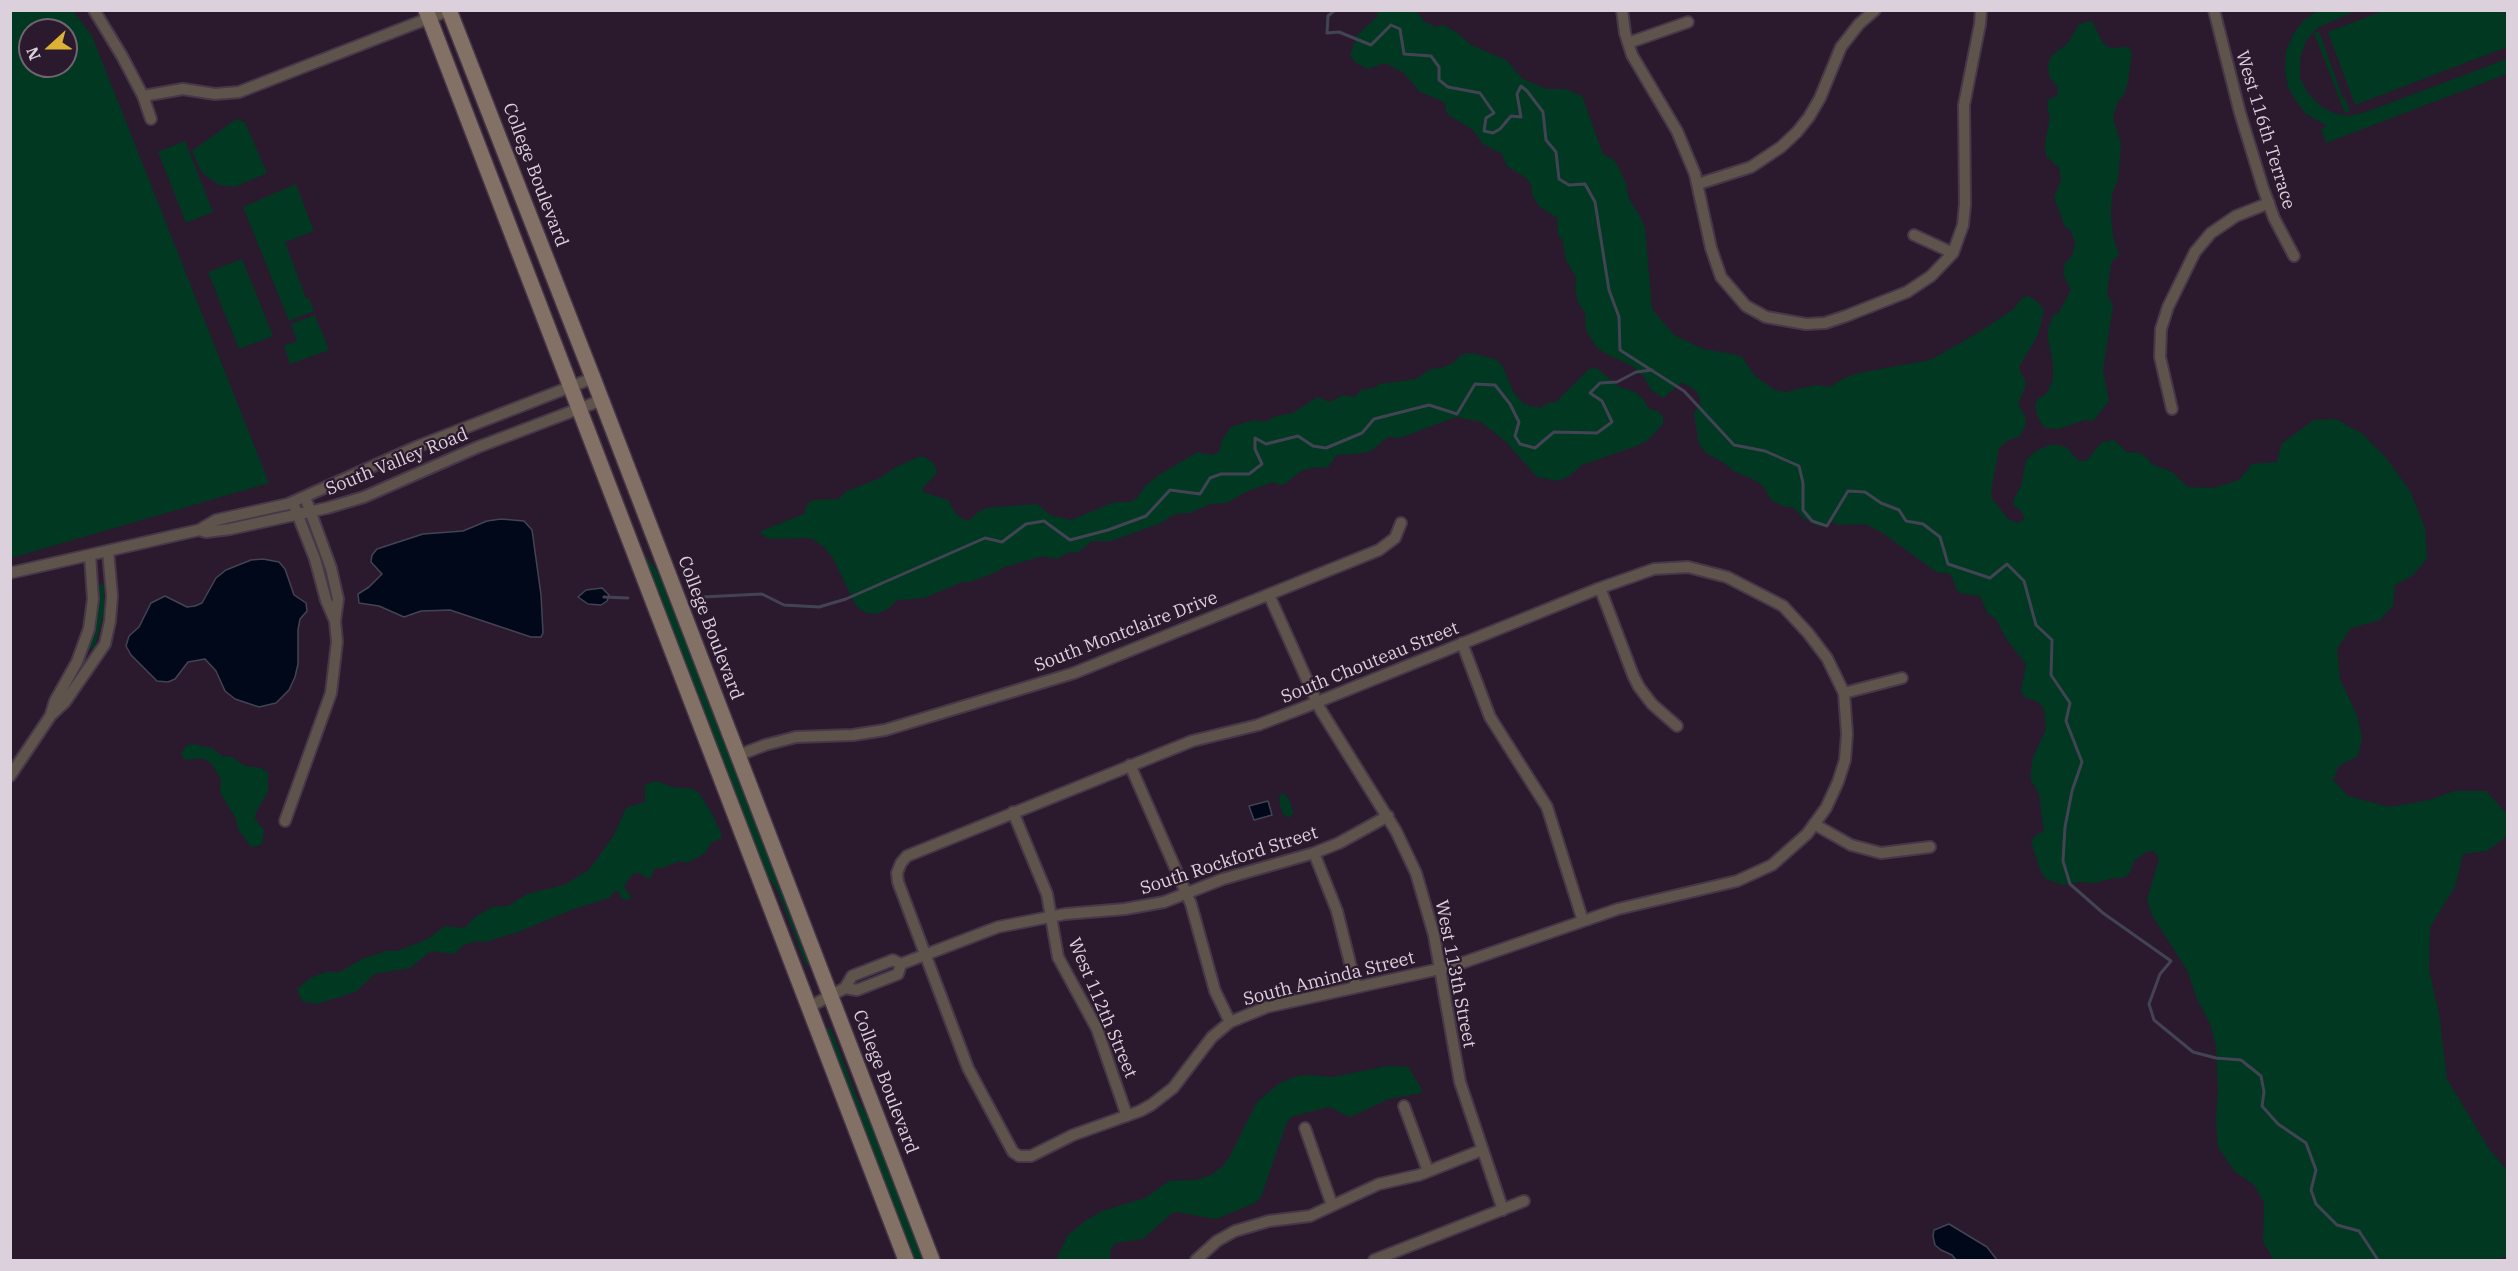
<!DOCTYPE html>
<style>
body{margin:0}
#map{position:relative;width:2518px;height:1271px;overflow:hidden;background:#2b1a2d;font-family:"IBM Plex Serif",serif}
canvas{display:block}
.frame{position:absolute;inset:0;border:12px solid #dcd0dd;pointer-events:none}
.north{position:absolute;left:18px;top:18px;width:60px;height:60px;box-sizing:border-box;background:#2b1a2d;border:2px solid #726373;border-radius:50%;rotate:249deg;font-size:16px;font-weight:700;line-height:24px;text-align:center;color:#dcd0dd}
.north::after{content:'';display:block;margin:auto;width:21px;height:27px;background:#dbb233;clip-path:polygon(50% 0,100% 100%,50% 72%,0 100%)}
</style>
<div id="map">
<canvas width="2518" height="1271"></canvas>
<div class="frame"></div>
<div class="north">N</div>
</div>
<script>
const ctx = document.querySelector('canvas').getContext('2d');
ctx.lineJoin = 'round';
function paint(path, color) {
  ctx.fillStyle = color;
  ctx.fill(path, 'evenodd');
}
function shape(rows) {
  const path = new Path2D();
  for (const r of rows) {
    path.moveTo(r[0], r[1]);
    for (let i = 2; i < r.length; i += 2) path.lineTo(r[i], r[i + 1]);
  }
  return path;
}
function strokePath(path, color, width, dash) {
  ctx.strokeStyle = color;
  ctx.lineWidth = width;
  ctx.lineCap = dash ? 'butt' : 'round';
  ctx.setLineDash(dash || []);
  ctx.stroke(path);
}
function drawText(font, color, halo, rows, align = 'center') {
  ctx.font = font + ' "IBM Plex Serif",serif';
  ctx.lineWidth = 4.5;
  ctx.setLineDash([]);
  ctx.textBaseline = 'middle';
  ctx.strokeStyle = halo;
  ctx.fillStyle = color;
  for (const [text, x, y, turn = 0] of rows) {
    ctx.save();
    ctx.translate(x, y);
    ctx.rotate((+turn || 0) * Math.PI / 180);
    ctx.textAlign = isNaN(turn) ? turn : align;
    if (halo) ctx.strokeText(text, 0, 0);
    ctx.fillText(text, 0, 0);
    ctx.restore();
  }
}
const green = shape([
 [11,10,73,11,92,36,269,483,11,558],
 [30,30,66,30,66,66,30,66],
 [2386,10,2504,11,2507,19,2507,47,2355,105,2328,32],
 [1377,11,1416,11,1425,22,1436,27,1444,25,1460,35,1471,45,1506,60,1523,79,1547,89,1565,89,1582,96,1603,154,1615,161,1626,183,1629,199,1640,216,1645,228,1652,309,1674,335,1703,349,1733,354,1742,357,1755,376,1775,390,1786,392,1816,385,1830,387,1844,378,1859,373,1930,360,1976,334,2014,309,2022,298,2028,296,2037,301,2044,310,2042,319,2038,335,2020,365,2020,372,2025,379,2025,388,2018,404,2026,418,2025,427,2020,436,2007,441,1999,448,1993,481,1991,497,2008,519,2017,523,2025,519,2020,510,2013,505,2015,496,2021,487,2026,460,2036,451,2052,444,2066,447,2079,461,2086,461,2102,442,2114,440,2128,453,2137,452,2146,457,2152,464,2172,472,2188,487,2213,488,2239,480,2252,464,2277,462,2282,443,2314,420,2336,419,2363,434,2387,459,2410,491,2425,528,2427,559,2412,576,2395,585,2393,606,2380,620,2351,628,2337,649,2340,679,2357,715,2362,738,2358,756,2339,766,2333,780,2348,796,2389,807,2430,800,2454,791,2486,791,2507,814,2507,836,2487,851,2463,854,2455,887,2430,927,2429,970,2439,1014,2447,1079,2488,1147,2507,1171,2507,1256,2494,1260,2274,1260,2263,1242,2264,1203,2254,1185,2234,1171,2218,1147,2216,1119,2218,1090,2216,1047,2211,1026,2197,999,2188,972,2152,915,2147,899,2159,859,2154,851,2146,852,2134,861,2130,873,2123,878,2113,878,2095,883,2079,882,2062,885,2046,879,2040,870,2031,841,2037,834,2044,832,2039,794,2031,780,2031,772,2033,757,2046,729,2044,708,2036,701,2024,697,2021,690,2026,664,2007,640,1996,619,1988,614,1980,596,1960,593,1956,588,1951,574,1936,572,1883,533,1865,524,1839,525,1832,522,1820,527,1803,518,1793,507,1785,507,1771,500,1764,487,1753,479,1735,472,1724,463,1706,453,1699,444,1694,413,1701,401,1695,390,1682,382,1663,398,1651,390,1645,378,1631,365,1606,354,1596,347,1586,330,1585,313,1578,302,1575,289,1576,278,1566,260,1563,242,1558,234,1557,218,1540,207,1532,195,1531,184,1526,178,1507,166,1502,154,1483,144,1473,130,1450,116,1446,112,1446,105,1440,100,1420,92,1404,73,1385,63,1368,69,1355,62,1350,55,1357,35,1378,16],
 [2317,11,2355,11,2317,28,2306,41,2300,58,2300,77,2307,92,2320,106,2334,113,2348,116,2366,112,2507,59,2507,74,2326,143,2321,129,2327,126,2305,113,2296,101,2288,87,2285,70,2286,51,2294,33,2304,20],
 [2092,21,2103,43,2110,48,2128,47,2132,52,2128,81,2124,95,2118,101,2113,118,2121,144,2118,180,2112,194,2111,215,2113,236,2119,255,2112,261,2110,272,2107,294,2113,305,2103,370,2109,401,2093,421,2085,420,2059,429,2046,428,2042,424,2037,415,2035,404,2039,398,2046,394,2053,380,2053,364,2048,338,2048,329,2053,316,2059,312,2071,290,2063,274,2065,263,2072,256,2075,242,2071,231,2065,227,2054,197,2061,180,2059,168,2046,156,2045,144,2050,117,2047,106,2049,99,2057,96,2058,87,2050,78,2048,66,2051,56,2068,43,2079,24],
 [2319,31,2343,98,2345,98,2350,111,2345,113,2314,33],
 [236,119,245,122,267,173,235,187,219,185,202,173,192,151],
 [185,141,213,212,186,223,158,152],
 [296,184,314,231,285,242,306,298,309,298,314,311,289,321,243,207],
 [242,259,273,336,239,349,208,272],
 [315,315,329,350,290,364,284,346,297,341,291,324],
 [1472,353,1497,360,1503,367,1514,393,1524,404,1541,408,1547,403,1556,402,1589,369,1597,368,1619,387,1635,392,1643,399,1649,409,1658,411,1663,416,1663,424,1648,440,1639,445,1582,465,1568,477,1558,481,1537,477,1506,442,1481,422,1456,417,1400,438,1388,437,1371,451,1363,453,1337,455,1328,467,1322,468,1315,467,1301,471,1285,484,1279,485,1274,482,1248,491,1227,503,1210,504,1190,513,1175,514,1161,523,1111,541,1092,541,1077,553,1069,552,1057,559,1043,556,1004,567,994,573,969,582,962,582,924,598,897,600,888,609,876,614,864,612,856,606,834,560,824,547,810,538,769,539,761,534,761,531,804,514,807,504,814,500,839,499,845,492,880,478,898,466,919,457,925,457,933,463,937,470,936,474,923,488,923,492,948,500,956,514,963,519,969,521,978,512,987,508,1037,504,1052,516,1071,520,1115,502,1130,502,1137,498,1145,486,1159,475,1198,452,1212,455,1219,452,1222,440,1230,428,1236,425,1256,420,1265,422,1276,416,1293,413,1317,397,1330,402,1343,395,1355,397,1361,390,1374,388,1379,384,1416,379,1431,369,1441,368,1453,363,1461,355],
 [645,555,661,576,810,965,806,965,777,890,761,866,642,557],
 [104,584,104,613,94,650,88,648,96,622,98,585],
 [192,744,212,748,222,756,232,757,245,766,261,768,268,772,268,792,256,812,255,819,264,830,262,845,251,847,238,829,236,819,220,792,221,779,211,763,202,758,187,760,183,758,181,753,187,745],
 [656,781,673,787,693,789,699,793,712,814,721,833,721,838,711,843,706,852,699,857,686,863,680,861,662,868,655,868,651,877,648,879,639,873,633,874,624,886,631,897,627,901,620,897,619,891,615,891,609,898,574,909,518,932,485,942,477,941,464,945,454,954,431,951,410,968,374,974,357,991,343,996,317,1004,302,1001,297,989,310,978,326,972,340,972,360,960,386,951,397,951,428,939,445,926,460,928,466,927,474,918,492,907,508,906,527,894,564,885,589,870,614,835,626,808,645,802,645,785],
 [1283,793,1289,799,1293,813,1289,818,1283,814,1280,805,1279,797],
 [827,1028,831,1029,858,1100,870,1119,926,1260,912,1260,826,1033],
 [1388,1066,1408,1067,1422,1089,1421,1093,1389,1099,1350,1117,1329,1107,1293,1116,1287,1122,1261,1197,1255,1203,1216,1219,1176,1212,1171,1214,1143,1239,1115,1243,1110,1251,1110,1260,1056,1260,1068,1235,1085,1221,1102,1211,1145,1198,1169,1181,1196,1180,1211,1175,1223,1166,1230,1156,1257,1102,1280,1083,1294,1077,1306,1075,1332,1077]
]);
const water = shape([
 [501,519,524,521,532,530,541,595,543,633,541,637,531,637,450,610,421,611,404,617,379,606,359,603,358,594,369,587,382,574,371,562,372,555,377,549,423,534,463,531,487,521,501,519],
 [263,559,279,562,285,569,294,595,306,603,307,611,300,619,298,630,298,664,295,677,289,690,276,703,259,707,235,699,225,691,216,671,205,659,188,662,175,679,168,682,157,681,131,655,126,646,129,636,139,627,151,603,165,596,187,607,195,606,202,603,216,578,226,570,251,560,263,559],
 [602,588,609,595,607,601,601,605,588,604,578,597,586,590,602,588],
 [1268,801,1272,815,1254,820,1249,806,1268,801],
 [1949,1224,1987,1247,1997,1260,1956,1260,1952,1255,1941,1250,1935,1245,1933,1236,1934,1230,1949,1224]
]);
const stream = shape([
 [1335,10,1328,16,1327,33,1339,32,1371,45,1391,25,1400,29,1404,54,1431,56,1439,67,1439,80,1448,87,1480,93,1494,113,1486,118,1484,131,1493,133,1500,129,1511,116,1521,117,1517,94,1521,86,1527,91,1543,112,1546,140,1556,152,1559,179,1569,185,1585,184,1595,202,1609,290,1619,317,1620,350,1684,391,1734,445,1765,451,1799,466,1803,483,1803,510,1812,521,1827,526,1848,491,1865,492,1881,503,1899,510,1906,521,1923,524,1940,537,1948,564,1990,578,2007,564,2024,581,2036,625,2052,640,2051,675,2070,703,2066,721,2082,762,2072,791,2065,827,2063,861,2070,884,2103,913,2171,961,2160,974,2149,1004,2154,1020,2193,1052,2216,1058,2241,1060,2261,1076,2264,1092,2262,1106,2278,1124,2306,1143,2316,1170,2311,1190,2316,1204,2337,1225,2359,1231,2378,1260],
 [604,597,628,598],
 [702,597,762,594,784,605,819,607,846,599,985,538,1002,542,1026,524,1044,521,1070,540,1108,530,1146,516,1170,490,1200,494,1210,478,1221,474,1249,474,1262,464,1255,449,1255,438,1266,444,1298,436,1313,446,1326,448,1362,433,1374,419,1429,405,1457,414,1475,384,1495,385,1510,404,1519,422,1515,436,1520,444,1535,448,1554,432,1597,433,1612,422,1602,401,1590,393,1600,383,1617,382,1636,372,1652,370]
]);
const minor = shape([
 [94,10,122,56,143,96,151,119],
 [1622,10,1625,33,1632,55,1677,131,1695,174,1711,248,1721,277,1746,306,1766,317,1806,324,1825,323,1846,316,1907,292,1931,276,1953,253,1963,225,1965,204,1964,105,1980,24,1981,10],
 [2214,10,2240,113,2263,188,2274,218,2294,256],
 [1628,43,1688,22],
 [143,96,183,89,215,94,239,92,450,10],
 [1698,184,1751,167,1781,147,1797,132,1809,117,1820,98,1841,47,1859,24,1875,10],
 [1914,235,1953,253],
 [2172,409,2160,357,2161,329,2168,307,2195,252,2211,233,2236,216,2269,203],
 [295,508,315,559,326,600,335,621],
 [199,530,206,532,230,529,327,508,364,497,478,447,602,400],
 [1688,567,1727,577,1783,606,1808,633,1827,658,1844,693,1847,734,1845,760,1838,782,1826,808,1807,834,1772,865,1737,881,1618,909,1453,966,1267,1007,1230,1022,1212,1037,1173,1088,1151,1105,1140,1111,1073,1135,1031,1156,1019,1156,1013,1152,968,1068,898,882,897,873,901,863,907,856,1192,741,1258,725,1305,707,1600,588,1654,569,1688,567],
 [10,573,199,530,216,520,288,504,416,447,593,378],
 [1600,588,1633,675,1639,687,1652,704,1677,726],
 [1269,595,1320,709,1396,831,1416,873,1434,935,1460,1082,1503,1210],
 [1462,643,1490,717,1547,807,1583,921],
 [1844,693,1902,678],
 [51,714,55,701,77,662,89,629,93,599,90,555],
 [739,755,765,745,796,737,853,735,885,730,1074,673,1379,550,1395,538,1401,523],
 [1130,765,1191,904,1215,991,1230,1022],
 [10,776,51,715,65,702,105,644,110,621,112,596,108,551],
 [1013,812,1047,894,1058,957,1097,1029,1127,1116],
 [285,821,331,693,337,642,335,621,338,599,331,568,305,497],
 [1814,824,1851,845,1881,853,1930,847],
 [1314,853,1337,911,1356,987],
 [845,988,857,990,898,974,901,964],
 [809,1007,845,988,852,976,893,960,901,964,998,927,1065,914,1125,909,1164,902,1223,879,1314,853,1339,843,1388,816],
 [1404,1106,1428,1171],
 [1305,1128,1332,1205],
 [1196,1260,1217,1241,1235,1231,1269,1221,1310,1216,1379,1184,1419,1175,1482,1150],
 [1374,1260,1524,1201]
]);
const secondary = shape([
 [426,10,906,1260],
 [449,10,593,378,932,1260]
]);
const streetNames = [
 ["West 116th Terrace",2265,130,73],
 ["College Boulevard",535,175,69],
 ["South Valley Road",397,462,-22],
 ["College Boulevard",710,628,69],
 ["South Montclaire Drive",1126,632,-21],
 ["South Chouteau Street",1370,663,-22],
 ["South Rockford Street",1229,861,-18],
 ["West 113th Street",1455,974,79],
 ["South Aminda Street",1329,979,-14],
 ["West 112th Street",1102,1008,67],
 ["College Boulevard",885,1082,69]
];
paint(green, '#003822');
paint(water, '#00081a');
strokePath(water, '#424454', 1.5);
strokePath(stream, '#424454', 3);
strokePath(minor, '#473749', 14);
strokePath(secondary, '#473749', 18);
strokePath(minor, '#5f544c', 10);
strokePath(secondary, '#827164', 15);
drawText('18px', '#dcd0dd', '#2b1a2d', streetNames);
</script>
